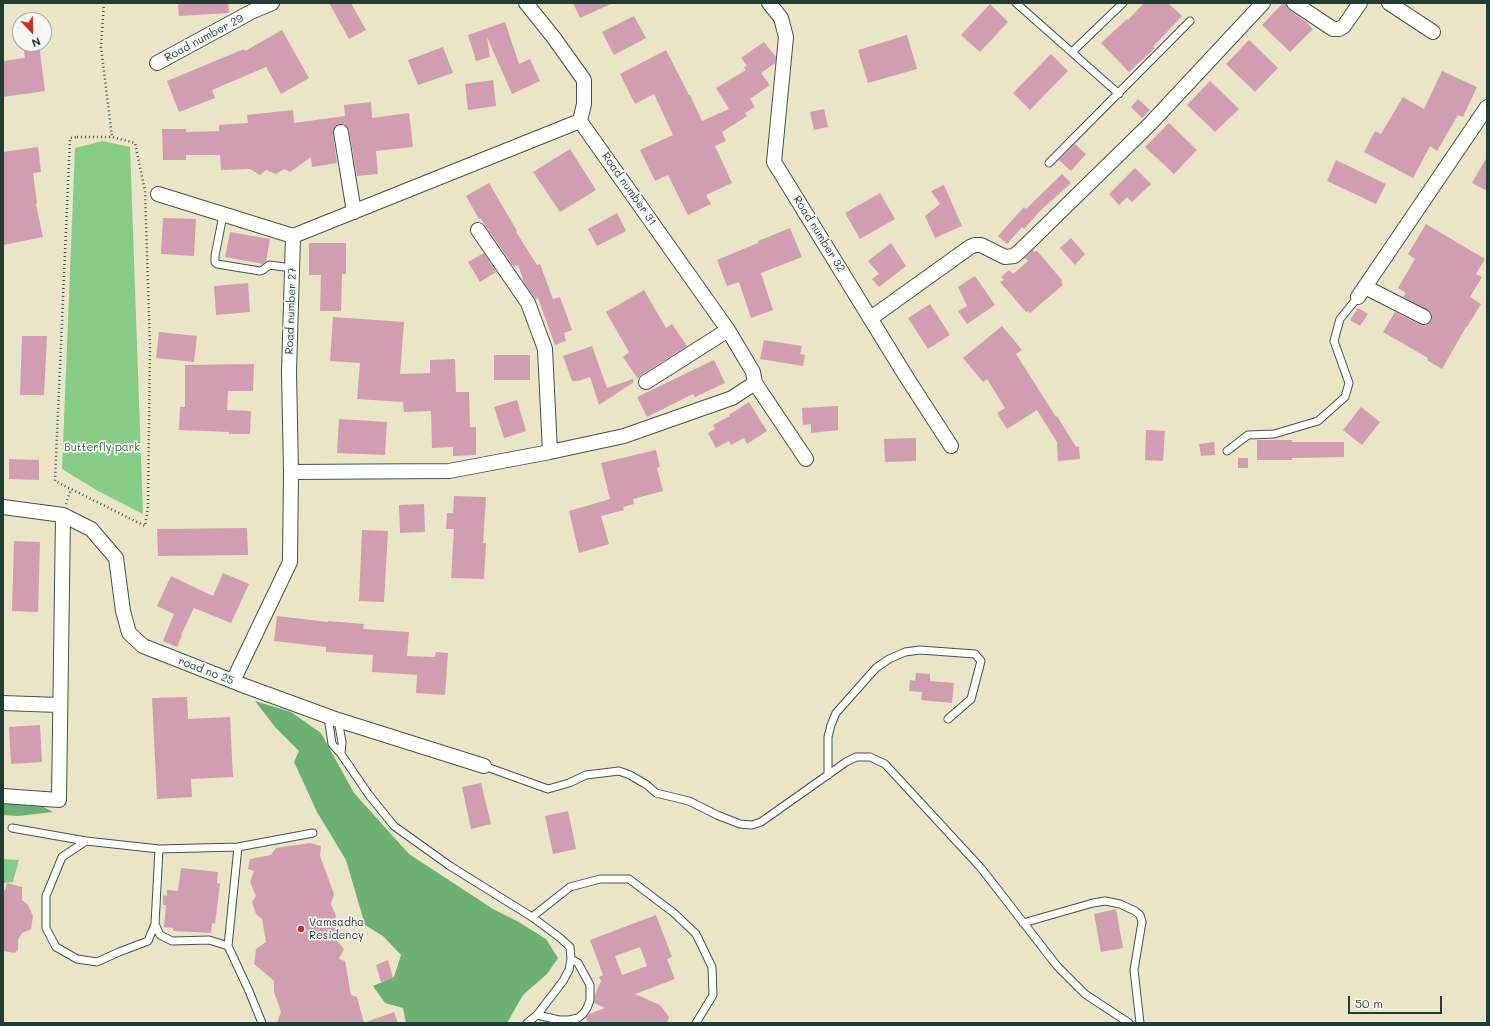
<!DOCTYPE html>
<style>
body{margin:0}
#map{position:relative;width:1490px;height:1026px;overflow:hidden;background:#ebe5c7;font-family:Mali,sans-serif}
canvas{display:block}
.frame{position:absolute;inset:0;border:4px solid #1f3d34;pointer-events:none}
.north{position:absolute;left:12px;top:12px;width:40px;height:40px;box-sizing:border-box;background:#f6f6f2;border:1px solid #a0aca6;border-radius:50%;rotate:158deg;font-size:11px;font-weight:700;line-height:16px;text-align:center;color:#1f3d34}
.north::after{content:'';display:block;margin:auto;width:14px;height:18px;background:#c8321e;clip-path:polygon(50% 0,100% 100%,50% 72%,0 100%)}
.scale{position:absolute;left:1348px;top:996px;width:94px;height:18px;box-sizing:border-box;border:2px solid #1f3d34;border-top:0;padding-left:5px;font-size:12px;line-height:14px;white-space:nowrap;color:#1f3d34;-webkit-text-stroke:3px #f6f6f2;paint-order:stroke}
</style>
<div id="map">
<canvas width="1490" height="1026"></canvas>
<div class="frame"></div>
<div class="north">N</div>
<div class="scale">50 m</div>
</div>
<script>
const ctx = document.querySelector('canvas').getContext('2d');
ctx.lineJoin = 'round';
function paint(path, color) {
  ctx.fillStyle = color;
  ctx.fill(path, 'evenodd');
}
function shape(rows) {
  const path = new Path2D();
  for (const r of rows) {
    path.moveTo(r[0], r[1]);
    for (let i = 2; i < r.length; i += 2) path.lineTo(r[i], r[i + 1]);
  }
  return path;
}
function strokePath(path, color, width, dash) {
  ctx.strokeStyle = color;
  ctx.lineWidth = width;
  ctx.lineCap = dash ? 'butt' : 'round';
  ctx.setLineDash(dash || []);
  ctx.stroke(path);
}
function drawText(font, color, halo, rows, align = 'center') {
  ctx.font = font + ' Mali,sans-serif';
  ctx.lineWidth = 3.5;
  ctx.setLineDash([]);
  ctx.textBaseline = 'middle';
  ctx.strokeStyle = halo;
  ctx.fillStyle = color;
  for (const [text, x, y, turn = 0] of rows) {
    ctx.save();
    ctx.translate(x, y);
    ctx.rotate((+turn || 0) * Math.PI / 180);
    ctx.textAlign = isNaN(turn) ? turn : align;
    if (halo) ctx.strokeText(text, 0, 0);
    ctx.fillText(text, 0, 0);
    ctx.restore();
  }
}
const green = shape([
 [103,141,130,147,143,514,98,491,62,469,75,148],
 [3,859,19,860,13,882,3,883]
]);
const forest = shape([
 [255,701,291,712,321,733,354,793,409,854,493,909,517,921,546,939,558,958,547,974,523,995,507,1023,406,1023,403,1008,385,1003,373,986,394,977,401,955,383,936,365,925,346,860,317,812,294,762,299,751,275,727],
 [3,797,30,800,53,812,18,816,3,815]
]);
const building = shape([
 [178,3,228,3,229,13,179,16],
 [329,3,351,3,366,30,349,39],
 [573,3,613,3,580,18],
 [1144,3,1168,3,1182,16,1153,47,1155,48,1129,72,1101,43,1127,19,1128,20],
 [1283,3,1286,3,1289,10,1305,21,1313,29,1290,52,1262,25],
 [990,4,1008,22,980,52,961,35],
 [634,16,646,38,614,55,602,32],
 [505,22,519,64,530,59,540,81,512,94,487,37,490,57,476,61,468,35],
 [282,30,309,78,281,94,266,67,212,90,215,98,179,112,167,81,244,49,245,51],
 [907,35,917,69,868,83,858,50],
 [1249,40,1278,68,1255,92,1226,64],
 [764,42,776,57,775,63,761,73,770,85,750,99,755,107,745,113,747,116,722,132,726,141,715,146,732,183,706,195,711,204,688,215,668,175,655,181,640,150,673,135,654,94,635,104,620,74,666,50,689,95,690,95,702,121,729,109,716,88,746,70,744,67,747,66,741,58],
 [23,44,39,44,45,91,3,97,3,61,25,58],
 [443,47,453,73,418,85,408,60],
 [1051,54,1068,71,1030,110,1013,93],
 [1442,71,1477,87,1463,117,1458,115,1437,151,1430,146,1413,178,1364,152,1375,131,1381,134,1403,97,1424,109],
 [493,80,496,106,468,110,465,84],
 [1210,81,1239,109,1215,132,1187,105],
 [1138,99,1150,110,1142,118,1131,107],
 [371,102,372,118,409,113,413,147,376,151,378,174,357,176,349,130,344,124,340,124,335,126,333,133,337,163,312,167,311,157,290,172,284,169,276,174,266,170,260,175,250,169,221,170,220,155,186,155,186,160,163,160,162,129,186,129,186,132,219,131,219,125,248,123,247,115,293,110,294,123,345,116,344,105],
 [824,109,828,127,814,130,810,112],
 [1169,123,1197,150,1174,174,1145,147],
 [1075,144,1086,154,1071,171,1059,160],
 [38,147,41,172,33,173,37,203,36,204,43,237,3,245,3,152],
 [570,149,596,190,560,212,533,172],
 [1487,157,1487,191,1472,183],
 [1336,160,1386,184,1376,204,1327,181],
 [1135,168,1151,184,1132,202,1127,197,1119,205,1109,194],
 [1062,174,1071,183,1040,211,1024,229,1022,227,1007,244,998,236,1024,207,1026,209],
 [489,183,517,231,516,232,537,265,540,264,553,299,560,297,572,330,564,333,566,341,555,345,538,298,535,299,524,282,518,265,514,267,480,218,479,219,466,196],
 [944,185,962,226,935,238,925,216,940,204,931,191],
 [880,193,895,219,860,239,845,213],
 [617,213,626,231,597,246,588,229],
 [163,218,196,219,194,256,161,254],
 [1426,224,1485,259,1476,274,1482,277,1470,297,1481,304,1467,327,1466,327,1442,369,1427,360,1428,358,1383,332,1395,312,1421,325,1428,324,1432,320,1432,316,1431,312,1403,297,1406,293,1398,288,1415,259,1408,254],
 [790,228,802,257,761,273,773,310,751,318,739,282,727,286,717,260,758,243,758,241],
 [230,232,270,239,266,261,263,264,225,257],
 [1071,238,1085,254,1075,265,1060,248],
 [309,243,346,243,346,274,342,274,341,311,320,311,321,275,309,275],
 [891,243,906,266,879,287,872,279,879,274,868,261],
 [1033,250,1034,252,1037,251,1062,280,1061,282,1063,285,1030,313,1028,311,1026,312,1000,282,1004,280,1001,277,1009,270,1013,274,1028,261,1025,258],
 [484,253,496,272,480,282,468,262],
 [975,276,995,305,967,324,958,311,967,306,958,287],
 [248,283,250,312,216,315,214,286],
 [644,290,666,328,672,324,687,346,641,375,638,379,623,357,629,352,606,312],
 [930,304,950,335,928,349,908,318],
 [1358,308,1368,314,1360,326,1350,320],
 [333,317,404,322,400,374,430,373,430,360,455,359,456,392,469,392,470,427,476,427,476,455,453,456,453,447,432,448,431,411,404,412,403,402,357,399,360,363,330,361],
 [1002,326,1022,350,1016,354,1056,417,1057,416,1076,447,1079,446,1080,459,1058,461,1057,442,1037,410,1007,429,997,413,1005,408,987,379,983,382,963,358],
 [159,332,197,336,194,362,156,358],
 [22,336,47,336,44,395,20,395],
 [764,340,802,346,800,354,805,355,803,366,760,359],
 [592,346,607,388,633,379,634,382,599,405,590,377,578,381,572,381,563,356],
 [494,355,530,355,530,380,494,380],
 [714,360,725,383,695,397,693,394,647,417,637,397],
 [254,364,253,391,228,391,227,410,251,411,250,434,229,434,229,432,179,430,180,407,185,407,185,365],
 [517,400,526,431,504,438,494,407],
 [749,402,767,431,747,444,744,438,731,445,729,441,716,448,708,433,715,429,713,425,730,416,729,415],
 [838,406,838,430,811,433,811,424,803,425,802,408],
 [1361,407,1380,422,1362,445,1343,430],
 [339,419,387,422,385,455,337,453],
 [1146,430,1165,431,1163,461,1145,460],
 [916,438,916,461,885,462,884,439],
 [1257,440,1292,440,1292,442,1344,442,1344,457,1292,458,1292,460,1257,460],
 [1214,442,1215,455,1201,456,1199,444],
 [656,450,660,467,657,468,663,491,633,499,634,504,623,507,624,510,601,516,609,544,579,553,569,511,610,499,601,463],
 [1238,458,1248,458,1248,468,1238,468],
 [9,459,39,460,39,480,9,479],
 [454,496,486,497,483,543,486,543,484,579,451,578,454,529,446,529,447,513,453,513],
 [424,504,425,532,400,533,399,505],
 [247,528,248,555,158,556,157,529],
 [362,530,388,531,384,602,359,601],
 [14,541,40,542,38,612,12,611],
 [223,573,249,584,231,623,194,608,181,635,182,635,177,647,163,641,174,614,157,606,171,576,213,596],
 [277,616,328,622,328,621,364,624,363,629,409,632,407,656,435,657,436,652,448,653,445,695,416,693,417,675,372,672,373,655,326,652,326,647,274,641],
 [916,673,930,674,930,681,954,683,952,703,921,700,922,692,909,691,910,680,915,681],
 [187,697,188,719,230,717,233,777,191,779,192,797,157,799,152,698],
 [40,725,42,762,11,764,9,727],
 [481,783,491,824,471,829,462,787],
 [568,811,576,849,553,854,545,816],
 [310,843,321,846,320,856,334,894,331,904,336,916,334,924,341,934,334,937,344,949,339,959,345,961,351,995,357,997,364,1023,277,1023,281,1012,274,992,274,981,254,964,256,949,266,942,262,919,256,914,252,902,256,896,250,882,254,871,248,869,250,859,271,855,276,848],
 [181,868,218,872,217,883,220,884,215,924,212,923,211,933,173,931,173,928,164,927,166,905,163,905,163,895,167,896,167,890,178,891],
 [7,883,22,887,22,900,28,905,33,916,31,929,22,933,18,940,18,949,15,953,3,951,3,891,5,890],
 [1116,909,1123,948,1101,952,1094,914],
 [656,915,672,957,667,959,675,979,635,994,660,1005,669,1017,667,1023,588,1023,586,1018,589,1014,605,1008,594,1003,595,995,601,981,599,977,603,975,590,940],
 [640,947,647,966,622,975,615,956],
 [388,960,393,978,381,982,376,965],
 [394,1012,398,1023,367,1023,366,1022]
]);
const path = shape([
 [104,3,101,47,112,137],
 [77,137,112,137,135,143,145,191,150,346,148,507,145,526,55,481,70,138,77,137],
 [66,504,71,489]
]);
const service = shape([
 [1016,3,1119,94],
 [1072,52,1123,3],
 [1049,163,1190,21],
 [223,215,215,256,215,262,217,264,260,271,263,270,269,265,292,268],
 [1227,451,1248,435,1274,434,1318,421,1345,397,1349,383,1334,341,1340,319,1358,297],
 [328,716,332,744,341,754,342,742,338,720],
 [341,754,369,795,394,826,450,866,532,917,559,937,570,947,571,959,569,970,563,981,537,1015,527,1023],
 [484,766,548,789,569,783,586,775,619,771,630,775,647,785,656,793,689,801,717,815,740,824,752,825,761,822,846,762,856,757,870,757,885,764,981,868,1057,966,1085,994,1129,1023],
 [828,775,828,737,831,725,836,713,876,668,889,659,905,652,920,650,975,654,981,661,971,699,948,719],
 [12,828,86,841,159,849,238,847,313,833],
 [86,841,62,857,46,896,46,928,56,947,77,959,97,962,119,952,148,941,155,924],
 [238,847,228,946,249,991,262,1023],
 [159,849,155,924,160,935,172,941,209,940,228,946],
 [532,917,570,887,600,879,629,879,674,913,696,934,712,967,713,995,696,1023],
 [1023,923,1093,903,1105,901,1120,904,1135,911,1140,915,1142,922,1134,970,1140,1023],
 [537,1015,559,1020,569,1020,578,1018,583,1014,587,1008,590,1000,590,985,578,963,571,959]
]);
const minor = shape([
 [769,3,781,18,786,37,774,162,907,378,951,446],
 [1294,3,1333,29,1339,29,1344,26,1360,3],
 [1389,3,1433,32],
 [157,63,251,12,272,3],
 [341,132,354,212],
 [158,194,293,236],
 [478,230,528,303,545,349,550,452],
 [1365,287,1424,317],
 [1358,297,1487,107],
 [871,318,970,247,975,245,981,245,1005,257,1014,256,1020,251,1150,124,1263,3],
 [646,382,728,330],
 [755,383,806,459],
 [291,472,449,471,550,452,624,436,732,398,755,383,753,372,728,330,580,121,584,104,584,80,554,38,526,3],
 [3,507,63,515,91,529,116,558,123,611,129,633,143,646,245,686,338,720,484,766],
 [233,681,290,562,291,472,289,372,293,236,580,121],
 [3,703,59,705],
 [3,796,59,800,63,515]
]);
const markers = [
 [301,929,4,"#c8321e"]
];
const streetNames = [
 ["Road number 29",204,38,-28],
 ["Road number 31",629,189,55],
 ["Road number 32",819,234,58],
 ["Road number 27",291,311,-88],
 ["road no 25",206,671,21]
];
const parkNames = [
 ["Butterfly park",102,448]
];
const poiNames = [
 ["Vamsadha",309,923],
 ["Residency",309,936]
];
paint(green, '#86cc87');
paint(forest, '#6cb074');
paint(building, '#d29db0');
strokePath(service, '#3e564a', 9);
strokePath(minor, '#3e564a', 16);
strokePath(path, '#3e564a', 2.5, [1, 3]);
strokePath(service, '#fff', 7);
strokePath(minor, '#fff', 14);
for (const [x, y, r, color] of markers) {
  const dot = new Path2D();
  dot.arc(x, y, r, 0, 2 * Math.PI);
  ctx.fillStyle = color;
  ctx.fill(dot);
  strokePath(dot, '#f6f6f2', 1.5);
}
drawText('11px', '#1f3d34', '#f6f6f2', streetNames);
drawText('11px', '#396149', '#f6f6f2', parkNames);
drawText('11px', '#1f3d34', '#f6f6f2', poiNames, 'left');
</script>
